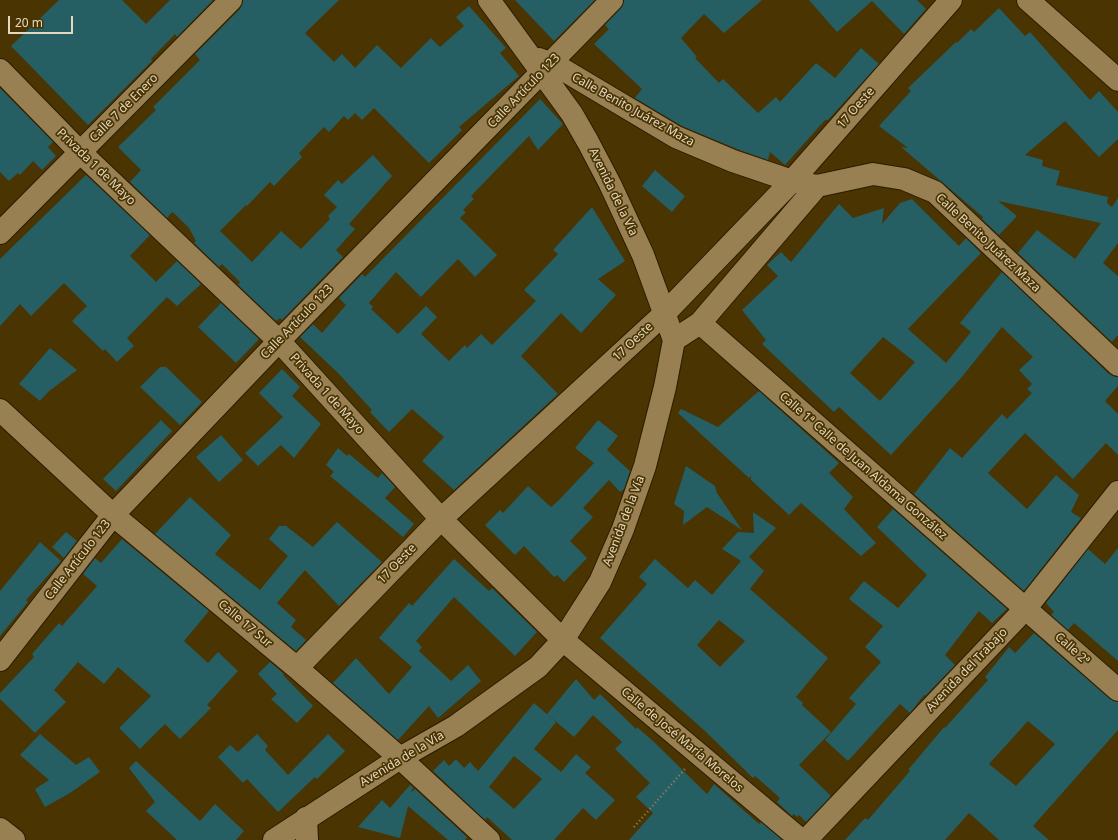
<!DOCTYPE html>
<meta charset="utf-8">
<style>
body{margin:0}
#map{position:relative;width:1118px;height:840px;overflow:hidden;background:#493402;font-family:"Noto Sans",sans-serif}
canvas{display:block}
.scale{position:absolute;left:8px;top:16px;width:65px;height:18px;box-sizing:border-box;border:2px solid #e5d8c1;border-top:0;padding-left:5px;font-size:12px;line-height:14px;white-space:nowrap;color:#e5d8c1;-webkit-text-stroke:3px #493402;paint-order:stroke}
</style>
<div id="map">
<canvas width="1118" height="840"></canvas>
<div class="scale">20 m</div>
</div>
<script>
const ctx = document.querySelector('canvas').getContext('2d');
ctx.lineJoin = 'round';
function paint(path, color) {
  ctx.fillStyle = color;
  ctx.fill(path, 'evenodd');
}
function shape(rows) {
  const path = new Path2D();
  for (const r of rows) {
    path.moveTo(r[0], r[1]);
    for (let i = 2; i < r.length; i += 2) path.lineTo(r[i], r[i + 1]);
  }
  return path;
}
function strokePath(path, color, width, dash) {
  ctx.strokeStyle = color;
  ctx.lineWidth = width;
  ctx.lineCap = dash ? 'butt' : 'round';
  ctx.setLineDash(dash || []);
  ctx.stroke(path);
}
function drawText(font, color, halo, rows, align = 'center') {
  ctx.font = font + ' "Noto Sans",sans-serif';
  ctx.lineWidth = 3.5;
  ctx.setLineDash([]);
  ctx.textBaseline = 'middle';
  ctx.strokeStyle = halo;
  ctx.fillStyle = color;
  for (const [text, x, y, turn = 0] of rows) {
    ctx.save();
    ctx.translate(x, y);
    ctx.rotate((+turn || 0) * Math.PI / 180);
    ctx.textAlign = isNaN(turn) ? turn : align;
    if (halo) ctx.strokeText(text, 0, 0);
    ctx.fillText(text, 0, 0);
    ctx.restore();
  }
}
const building = shape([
 [59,0,122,0,146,24,170,0,213,0,177,37,175,34,151,59,152,61,88,125,11,46],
 [243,0,339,0,305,33,334,62,342,54,355,68,377,45,401,68,431,38,440,47,464,26,456,17,469,6,506,48,500,53,519,76,459,127,462,130,429,163,374,108,362,120,355,113,348,120,344,116,329,132,324,127,299,153,302,157,274,186,270,182,247,206,246,205,220,231,252,262,281,231,301,249,330,219,328,216,337,207,324,195,338,180,342,184,373,155,392,176,349,224,355,229,336,250,343,257,282,320,280,318,276,321,238,285,240,282,222,264,219,267,194,243,196,241,189,228,176,215,172,212,167,218,130,182,141,170,118,147,156,110,153,107,200,60,195,54,240,9],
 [515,0,595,0,554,41],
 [624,0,762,0,724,33,704,14,681,38,697,57,695,58,719,83,723,79,758,113,776,97,780,102,816,63,835,78,861,48,879,64,837,110,828,120,825,120,785,165,770,152,768,160,737,149,682,126,635,98,642,89,594,44,609,29,605,25,621,8],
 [809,0,917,0,926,9,904,34,872,1,837,32],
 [999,8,1025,36,1030,32,1090,100,1099,91,1118,112,1118,139,1099,157,1065,121,1025,155,1043,160,1042,166,1060,171,1056,185,1108,197,1107,203,1112,207,1118,198,1118,243,1103,263,1118,276,1118,335,1112,342,1018,253,1037,230,1075,259,1101,223,998,201,1017,216,999,235,982,219,983,217,901,147,908,148,879,126,911,91,908,88,956,42,957,43,971,29,974,32],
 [0,88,53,142,48,147,56,156,42,170,33,161,20,175,18,173,9,181,0,172],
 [540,99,563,124,538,150,529,136,471,196,474,199,463,210,466,212,460,218,497,255,475,277,458,259,421,297,396,272,369,303,373,307,371,309,398,334,426,306,437,317,421,334,449,361,465,345,467,348,481,334,492,345,536,301,524,290,558,254,553,250,592,207,625,261,598,279,616,295,581,333,561,313,521,356,558,394,454,490,422,461,444,437,412,409,389,432,370,412,372,410,338,373,300,337,313,324,322,333,346,305,339,298,362,274,365,277],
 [655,170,685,196,672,212,642,186],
 [86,175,150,235,130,256,156,282,177,261,201,284,177,306,167,297,127,338,134,346,117,362,105,349,103,351,72,321,87,306,64,283,31,316,20,304,0,326,0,259],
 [912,199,959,246,966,238,981,253,908,329,946,363,971,332,960,323,1002,272,1109,374,1118,377,1118,386,1105,401,1118,414,1118,455,1106,443,1073,479,1025,433,988,473,1027,509,1056,475,1079,495,1071,512,1081,518,1024,591,914,494,950,448,962,458,1002,414,1007,419,1032,393,1027,389,1032,384,1019,370,1033,357,1002,327,961,378,891,455,839,407,834,412,762,344,766,340,742,310,778,276,767,265,781,252,791,262,839,204,853,218,884,208,882,224,900,203],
 [883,337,915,362,880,401,850,373],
 [221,303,259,339,236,363,198,327],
 [50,348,77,370,48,392,40,401,19,384],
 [160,367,166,367,202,402,180,425,140,387],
 [282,369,300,387,292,396,321,424,294,458,281,445,258,466,245,453,283,417,259,393],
 [759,391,839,463,829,473,853,497,844,509,876,543,861,556,801,503,789,515,751,480,751,476,749,478,678,413,681,409,718,427],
 [161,420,172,431,116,491,103,479],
 [598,420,618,436,607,450,630,471,624,489,620,492,609,480,583,508,593,517,570,541,587,558,564,582,557,575,554,577,524,546,515,555,485,525,500,510,503,513,528,486,551,507,557,502,594,463,575,448],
 [221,435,243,460,219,482,196,457],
 [338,448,347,456,349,454,378,478,382,473,395,487,385,498,414,524,403,537,330,476,334,472,326,465],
 [686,466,715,486,717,493,742,530,707,507,683,525,684,511,674,504],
 [190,497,231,535,215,554,260,590,288,556,269,539,279,526,286,526,313,547,337,522,382,562,339,606,305,570,277,603,296,620,291,627,306,640,296,651,155,534],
 [893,509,1007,609,992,623,979,611,945,655,955,665,926,695,924,695,910,713,900,704,848,761,825,740,856,704,849,698,881,662,865,647,883,626,849,599,864,581,898,608,927,575,877,527],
 [753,512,776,528,749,557,764,571,750,589,828,658,796,697,803,703,802,705,831,732,799,765,831,796,806,822,799,815,797,817,794,814,792,816,777,802,780,798,755,776,753,778,705,731,600,638,647,584,639,577,655,559,688,588,695,580,712,595,741,561,722,549,738,532,754,533],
 [719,620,745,641,720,667,697,645],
 [66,532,77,541,64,558,52,547],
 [122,539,209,611,184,641,208,663,218,652,238,671,207,705,211,708,180,739,165,724,140,749,119,728,151,696,118,667,104,684,78,662,54,690,66,702,35,733,0,699,0,693,34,657,32,654,59,623,62,626,97,586,83,574,95,558,101,563],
 [40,542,61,561,26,600,28,602,0,636,0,591],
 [1118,548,1118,661,1074,623,1068,630,1051,615,1054,612,1046,603,1088,549,1105,564],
 [454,559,489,591,492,588,537,632,515,656,454,597,416,641,422,647,419,651,451,681,468,665,481,681,438,718,429,706,398,740,333,683,356,658,389,694,412,667,379,638,409,603,412,606],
 [1034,633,1110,699,1118,702,1118,730,1033,826,1049,840,999,840,969,813,945,840,845,840,865,818,868,820,910,771,908,770,944,727,945,728,988,680,985,677,1009,647,1015,653],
 [1028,721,1055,744,1016,786,989,764],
 [270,662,284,674,283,675,313,706,297,723,271,699,277,694,258,674],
 [576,679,594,700,600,694,636,729,637,727,654,742,707,794,714,784,759,824,761,822,782,840,629,840,653,813,636,797,650,783,615,749,622,742,593,715,574,737,547,714],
 [534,703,556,722,534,749,561,772,576,754,591,767,585,773,615,800,596,820,583,808,554,840,512,840,487,817,485,820,433,771,444,760,449,766,456,759,464,768,470,762,478,771],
 [514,756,542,779,514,809,489,787],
 [40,734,76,765,89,757,100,772,70,793,45,807,35,789,49,780,20,755],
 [257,734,268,746,265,750,288,775,328,734,345,751,317,779,315,777,278,812,247,779,243,783,218,757,230,745,238,752],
 [136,761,200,821,215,804,244,831,236,840,177,840,146,811,155,802,129,768],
 [410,785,413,787,411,793,415,789,467,837,465,840,448,840,408,806,400,838,358,827,382,800,390,808]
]);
const path = shape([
 [634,827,685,769]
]);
const street = shape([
 [0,70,80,152,279,341,441,519,563,640,801,840],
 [792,181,817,186,873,174,904,179,935,192,1118,365],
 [0,233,231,0],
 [700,323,1118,690],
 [674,340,700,323,817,186],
 [0,410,113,515,297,668,400,758,489,840],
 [297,668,441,519,665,313],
 [306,818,307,840],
 [0,829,14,840]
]);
const secondary = shape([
 [1028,0,1118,80],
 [539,59,557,66,676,137,733,161,792,181],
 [665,313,792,181,951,0],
 [0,660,113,515,279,341,612,0],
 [274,840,400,758,456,726,538,667,563,640,600,582,623,529,645,466,665,387,674,340,643,255,610,184,588,142,572,114,489,0],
 [806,840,1026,608,1118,492]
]);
const streetNames = [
 ["Calle Artículo 123",524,91,-46],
 ["Calle 7 de Enero",124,108,-45],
 ["17 Oeste",856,108,-49],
 ["Calle Benito Juárez Maza",633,110,29],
 ["Privada 1 de Mayo",96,167,44],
 ["Avenida de la Vía",613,192,64],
 ["Calle Benito Juárez Maza",988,243,43],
 ["Calle Artículo 123",297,322,-46],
 ["17 Oeste",633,342,-43],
 ["Privada 1 de Mayo",327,394,48],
 ["Calle 1ª Calle de Juan Aldama González",863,466,41],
 ["Avenida de la Vía",624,521,-69],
 ["Calle Artículo 123",78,560,-52],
 ["17 Oeste",397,564,-46],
 ["Calle 17 Sur",245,624,40],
 ["Calle 2ª",1072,649,42],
 ["Avenida del Trabajo",967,670,-46],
 ["Calle de José María Morelos",682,740,40],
 ["Avenida de la Vía",402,759,-31]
];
paint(building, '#255f64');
strokePath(street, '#2c1c00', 24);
strokePath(secondary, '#2c1c00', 24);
strokePath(path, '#968560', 2.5, [1, 3]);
strokePath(street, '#988053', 22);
strokePath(secondary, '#988053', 22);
drawText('12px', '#e5d8c1', '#493402', streetNames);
</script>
